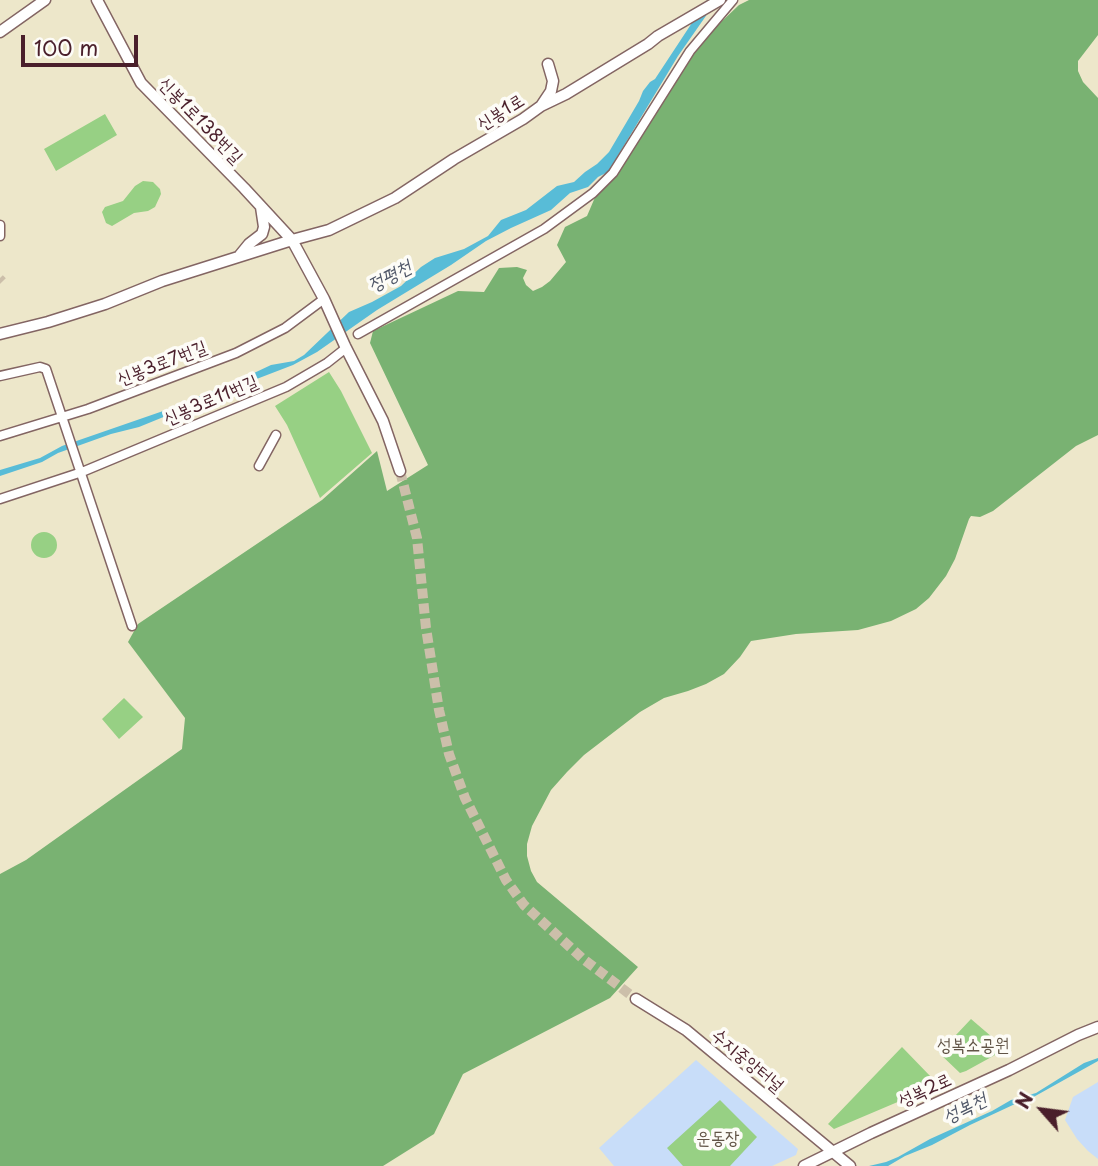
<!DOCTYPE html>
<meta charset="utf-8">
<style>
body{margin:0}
#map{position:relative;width:1098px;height:1166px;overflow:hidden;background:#ede7ca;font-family:"Playpen Sans",sans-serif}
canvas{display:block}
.north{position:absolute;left:1007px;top:1075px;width:70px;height:70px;-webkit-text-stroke:5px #fdfcf7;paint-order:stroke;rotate:298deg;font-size:19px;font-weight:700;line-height:28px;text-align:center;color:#4a1f2b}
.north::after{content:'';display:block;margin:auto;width:24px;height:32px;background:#4a1f2b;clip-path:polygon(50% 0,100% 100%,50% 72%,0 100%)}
.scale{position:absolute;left:21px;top:35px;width:117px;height:32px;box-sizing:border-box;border:4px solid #4a1f2b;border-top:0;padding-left:9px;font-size:21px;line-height:24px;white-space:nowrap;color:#4a1f2b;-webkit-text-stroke:5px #fdfcf7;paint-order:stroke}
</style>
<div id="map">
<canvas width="1098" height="1166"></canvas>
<div class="north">N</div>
<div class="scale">100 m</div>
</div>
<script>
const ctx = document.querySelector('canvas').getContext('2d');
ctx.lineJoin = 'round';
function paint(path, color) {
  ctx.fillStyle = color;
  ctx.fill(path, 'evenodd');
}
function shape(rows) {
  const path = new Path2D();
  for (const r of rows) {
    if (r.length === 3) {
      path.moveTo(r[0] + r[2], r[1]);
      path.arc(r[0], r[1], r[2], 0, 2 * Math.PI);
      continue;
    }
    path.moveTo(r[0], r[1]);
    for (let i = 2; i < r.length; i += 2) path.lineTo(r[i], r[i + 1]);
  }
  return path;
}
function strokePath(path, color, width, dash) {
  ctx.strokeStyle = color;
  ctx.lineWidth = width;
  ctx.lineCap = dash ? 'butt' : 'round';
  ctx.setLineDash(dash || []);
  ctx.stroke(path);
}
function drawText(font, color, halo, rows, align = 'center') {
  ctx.font = font + ' "Playpen Sans","Poor Story",sans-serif';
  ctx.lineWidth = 7;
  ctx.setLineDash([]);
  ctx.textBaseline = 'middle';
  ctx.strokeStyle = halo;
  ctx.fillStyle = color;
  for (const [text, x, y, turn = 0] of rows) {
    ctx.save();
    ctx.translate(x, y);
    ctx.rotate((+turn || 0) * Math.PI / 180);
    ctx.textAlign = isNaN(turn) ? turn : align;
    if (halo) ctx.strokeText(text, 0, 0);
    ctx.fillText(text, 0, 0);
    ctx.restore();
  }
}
const built = shape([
 [696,1060,798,1149,796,1155,772,1166,614,1166,599,1148],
 [1098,1082,1098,1159,1088,1151,1077,1139,1065,1120,1073,1097]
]);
const green = shape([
 [105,114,117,135,56,171,44,149],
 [143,181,153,182,160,189,161,194,155,207,148,211,134,213,112,226,106,223,102,212,105,207,123,201,135,186],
 [329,372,341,391,372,453,320,498,287,425,275,406],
 [44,545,13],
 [124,698,143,717,119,739,102,719],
 [971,1019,1006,1049,966,1071,960,1073,939,1053],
 [902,1047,933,1079,935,1082,933,1087,834,1129,828,1124],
 [720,1100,757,1137,730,1166,683,1166,667,1148]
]);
const forest = shape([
 [749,0,1098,0,1098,35,1078,61,1078,71,1083,82,1098,98,1098,435,1076,446,993,511,980,517,971,516,969,519,955,559,946,576,929,598,916,609,891,621,858,630,796,634,751,641,740,657,724,674,706,684,688,691,664,698,640,712,584,755,567,772,551,790,532,826,527,844,527,856,531,871,537,882,638,967,610,998,463,1074,434,1134,383,1166,0,1166,0,874,26,860,182,749,185,718,128,642,138,624,322,500,377,451,387,491,428,465,370,343,373,331,458,291,484,292,499,268,517,267,527,270,523,278,526,285,533,291,542,287,550,281,566,262,557,245,565,227,587,216,596,195,698,44,739,5]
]);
const water = shape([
 [707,0,717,0,678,56,608,172,598,177,588,187,570,193,551,210,511,228,486,241,451,265,377,310,317,352,293,365,254,380,139,427,111,434,58,453,42,462,0,476,0,470,40,458,62,446,166,410,237,381,271,365,294,361,304,355,349,312,372,302,401,286,421,267,435,258,464,249,488,236,501,220,526,210,557,186,574,182,585,172,597,164,609,152,639,101,643,91,650,82,655,79],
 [1098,1058,1098,1061,1021,1104,1015,1104,970,1125,932,1145,905,1156,888,1166,869,1166,886,1162,898,1157,930,1139,992,1111,1011,1100,1036,1093,1084,1063]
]);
const minorTunnel = shape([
 [0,278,3,281]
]);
const tertiaryTunnel = shape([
 [400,471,417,538,426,628,439,710,449,754,465,798,506,880,524,905,582,958,636,999]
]);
const minor = shape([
 [0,225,0,236],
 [358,334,544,229,593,193,613,173,690,51,733,0],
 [0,376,40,367,46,369,132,626],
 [0,436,88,409,236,353,285,328,324,299],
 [259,466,276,435],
 [0,499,82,472,286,387,327,363,346,348]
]);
const tertiary = shape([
 [97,0,141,83,244,188,292,240,324,299,345,346,383,421,400,471],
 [0,32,45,0],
 [541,106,551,91,553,81,548,64],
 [240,255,249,244,262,234,264,227,261,207],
 [0,334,48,322,105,304,162,281,292,240,329,230,395,198,454,159,523,119,541,106,566,94,648,44,658,36,720,0],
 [636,999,686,1030,850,1166],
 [804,1166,871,1133,1009,1070,1078,1035,1098,1027]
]);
const streetNames = [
 ["신봉1로",501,113,-32],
 ["신봉1로138번길",200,121,46],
 ["신봉3로7번길",162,364,-21],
 ["신봉3로11번길",211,401,-23],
 ["수지중앙터널",747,1061,40],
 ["성복2로",925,1091,-25]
];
const parkNames = [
 ["성복소공원",973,1046],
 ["운동장",718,1139]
];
const waterNames = [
 ["정평천",390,277,-28],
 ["성복천",965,1109,-26]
];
paint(built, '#c8ddf9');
paint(green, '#97d084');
paint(forest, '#79b272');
paint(water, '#58bcd7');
strokePath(minorTunnel, '#ccbfaa', 8, [8, 4]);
strokePath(tertiaryTunnel, '#ccbfaa', 10, [10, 5]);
strokePath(minor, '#836563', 11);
strokePath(tertiary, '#836563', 13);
strokePath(minor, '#fff', 8);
strokePath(tertiary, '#fff', 10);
drawText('18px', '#4a1f2b', '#fdfcf7', streetNames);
drawText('18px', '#615446', '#fdfcf7', parkNames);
drawText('italic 19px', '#4f5667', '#fdfcf7', waterNames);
</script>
